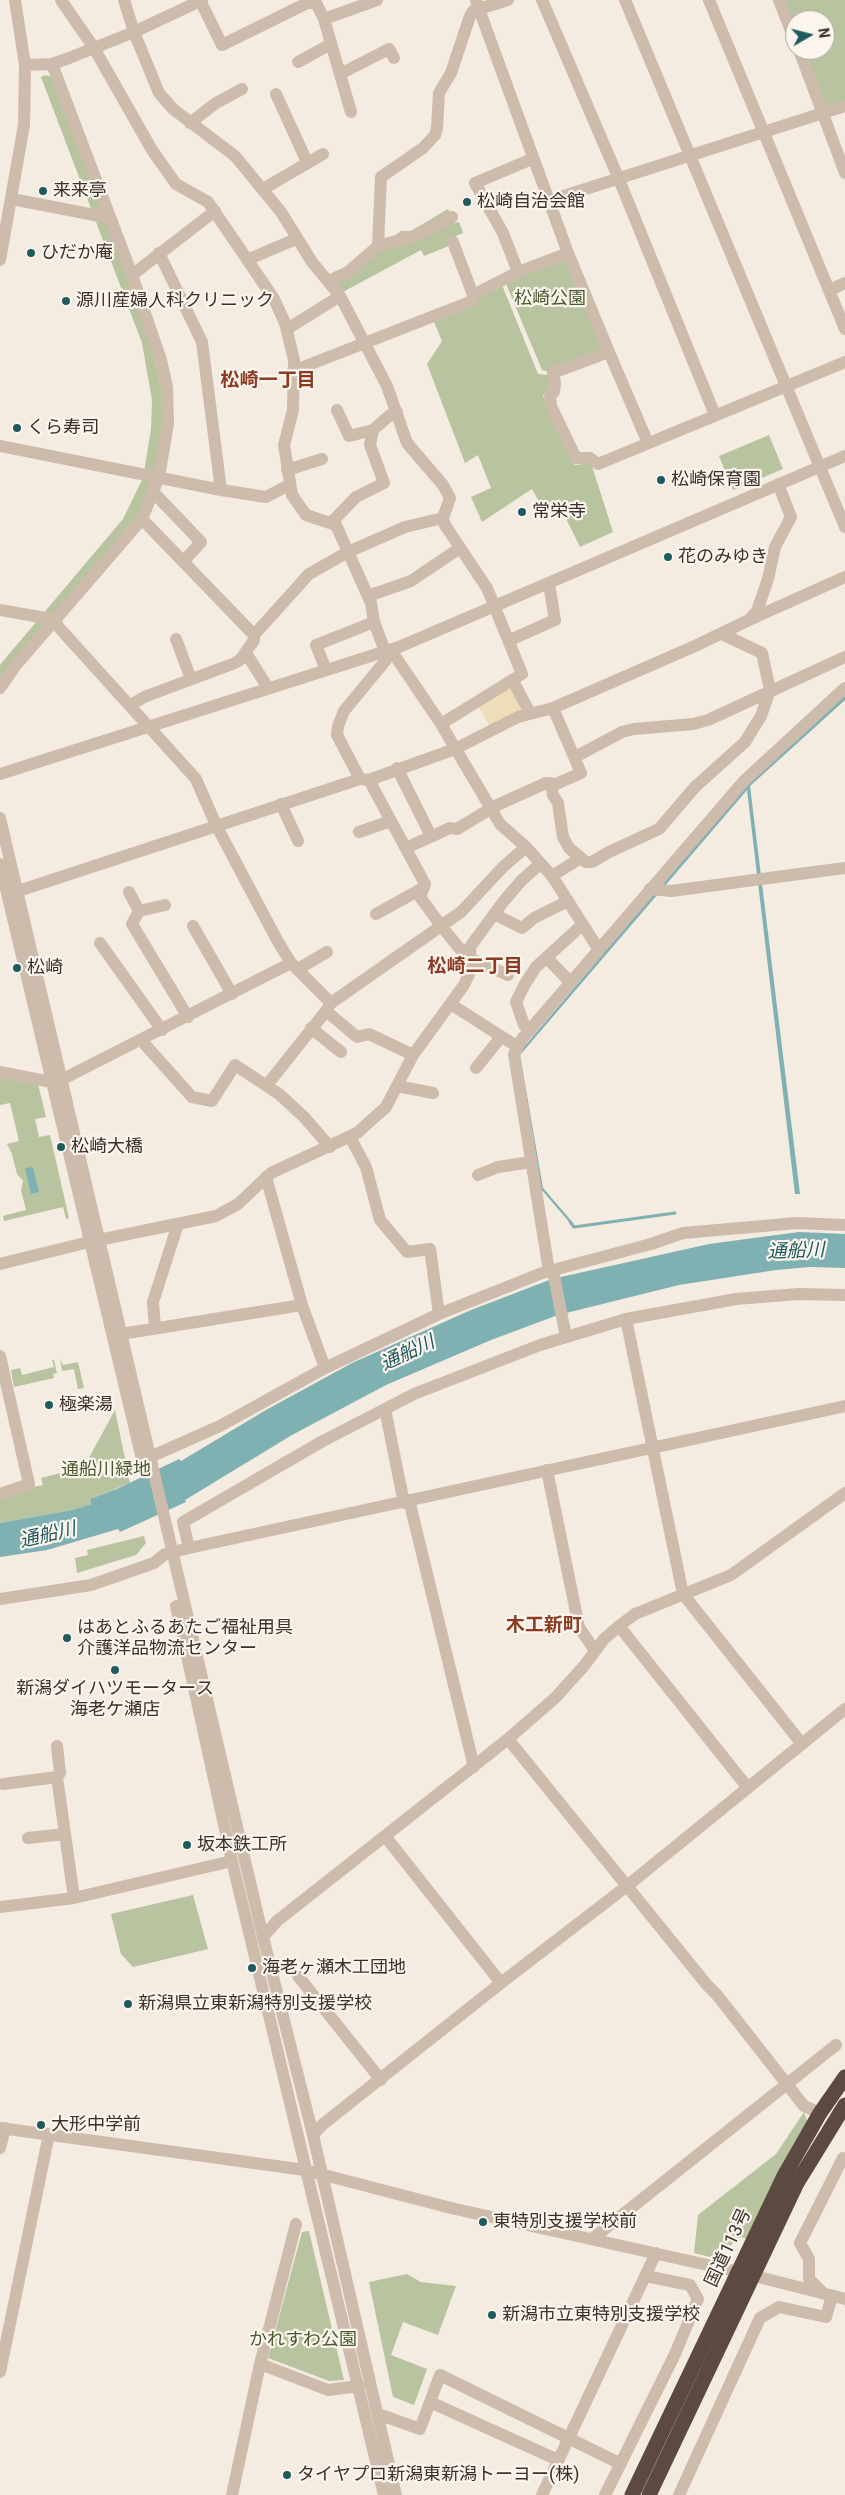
<!DOCTYPE html>
<meta charset="utf-8">
<style>
body{margin:0}
#map{position:relative;width:845px;height:2495px;overflow:hidden;background:#f4ebe1;font-family:Roboto,sans-serif}
canvas{display:block}
.north{position:absolute;left:785px;top:10px;width:50px;height:50px;box-sizing:border-box;background:#fbf5ee;border:1px solid #aea6a0;border-radius:50%;rotate:82deg;font-size:14px;font-weight:700;line-height:20px;text-align:center;color:#3b302b}
.north::after{content:'';display:block;margin:auto;width:18px;height:22px;background:#1f5a5e;clip-path:polygon(50% 0,100% 100%,50% 72%,0 100%)}
</style>
<div id="map">
<canvas width="845" height="2495"></canvas>
<div class="north">N</div>
</div>
<script>
const ctx = document.querySelector('canvas').getContext('2d');
ctx.lineJoin = 'round';
function paint(path, color) {
  ctx.fillStyle = color;
  ctx.fill(path, 'evenodd');
}
function shape(rows) {
  const path = new Path2D();
  for (const r of rows) {
    path.moveTo(r[0], r[1]);
    for (let i = 2; i < r.length; i += 2) path.lineTo(r[i], r[i + 1]);
  }
  return path;
}
function strokePath(path, color, width, dash) {
  ctx.strokeStyle = color;
  ctx.lineWidth = width;
  ctx.lineCap = dash ? 'butt' : 'round';
  ctx.setLineDash(dash || []);
  ctx.stroke(path);
}
function drawText(font, color, halo, rows, align = 'center') {
  ctx.font = font + ' Roboto,"Noto Sans JP",sans-serif';
  ctx.lineWidth = 4.5;
  ctx.setLineDash([]);
  ctx.textBaseline = 'middle';
  ctx.strokeStyle = halo;
  ctx.fillStyle = color;
  for (const [text, x, y, turn = 0] of rows) {
    ctx.save();
    ctx.translate(x, y);
    ctx.rotate((+turn || 0) * Math.PI / 180);
    ctx.textAlign = isNaN(turn) ? turn : align;
    if (halo) ctx.strokeText(text, 0, 0);
    ctx.fillText(text, 0, 0);
    ctx.restore();
  }
}
const green = shape([
 [779,0,845,0,845,106,823,113,799,50,825,50,825,20,795,20,795,41],
 [45,75,53,77,147,323,165,406,161,454,140,513,0,681,0,665,4,660,123,519,143,478,151,429,152,400,142,343,41,77],
 [448,209,455,223,459,222,463,233,447,240,449,246,424,256,421,250,341,293,333,283,401,231,411,231],
 [568,253,609,352,553,373,542,370,504,279],
 [502,285,538,374,548,375,550,386,543,396,575,465,591,463,613,532,580,547,560,506,545,512,532,489,482,522,471,497,491,488,478,455,465,463,427,364,442,341,434,322],
 [769,435,783,469,733,490,719,456],
 [0,1077,38,1084,46,1117,35,1119,39,1137,50,1135,69,1218,66,1219,63,1207,4,1221,3,1216,26,1210,21,1190,23,1181,17,1174,12,1154,7,1144,19,1141,10,1103,0,1105],
 [60,1359,63,1365,78,1362,84,1388,78,1389,74,1369,62,1371],
 [52,1360,54,1360,57,1373,53,1374,54,1378,14,1387,11,1370,20,1368,22,1375,54,1367],
 [115,1410,130,1483,90,1499,91,1504,72,1510,0,1523,0,1494,43,1485,41,1478,84,1467],
 [144,1536,146,1543,136,1555,77,1573,75,1558,88,1555,87,1550],
 [193,1895,208,1949,133,1967,121,1954,111,1914],
 [804,2112,808,2124,747,2239,741,2237,721,2253,718,2259,694,2253,698,2215,776,2154],
 [309,2231,344,2380,329,2381,268,2358,302,2232],
 [407,2274,421,2282,456,2286,438,2335,403,2322,391,2355,427,2369,414,2405,393,2397,369,2282]
]);
const sand = shape([
 [512,683,527,712,491,728,477,705]
]);
const water = shape([
 [845,695,845,700,750,786,800,1194,795,1194,747,790,520,1055,543,1188,574,1224,571,1224,541,1189,518,1054,750,781],
 [33,1167,39,1192,31,1194,25,1168],
 [799,1232,845,1234,845,1268,810,1267,776,1270,679,1285,558,1315,491,1340,386,1385,292,1435,185,1500,186,1502,120,1532,118,1529,47,1550,0,1557,0,1523,72,1510,91,1504,90,1499,119,1488,179,1459,181,1461,266,1410,352,1363,471,1310,552,1279,709,1244]
]);
const stream = shape([
 [570,1222,574,1227,675,1213]
]);
const minor = shape([
 [61,0,94,48,152,150,176,184,208,202,274,299,285,323,294,360,293,410,284,445,292,495,306,515,336,525,371,603,374,622,385,651,386,660,344,711,338,726,337,735,360,779,369,780,455,749,518,717,553,708,695,646,749,620,757,611,768,579,775,547,791,517,778,484],
 [124,0,134,32,159,93,173,109,235,156,281,212,312,262,340,296,387,386,407,443,443,485,450,498,443,518,445,525,487,588,522,674,441,724],
 [200,0,222,45,307,3,307,0],
 [508,0,479,9,568,253],
 [542,0,618,177,715,415],
 [625,0,845,527],
 [709,0,845,329],
 [779,0,795,41],
 [307,3,316,3,324,19,377,0],
 [324,19,351,112],
 [799,50,845,173],
 [298,62,331,44],
 [25,65,52,64,69,58,134,32,202,0],
 [340,74,389,49,394,58],
 [276,94,307,162],
 [190,123,216,103,242,89],
 [263,189,323,154],
 [12,199,110,218],
 [548,201,845,106],
 [453,242,473,295],
 [378,246,412,237,452,217],
 [159,253,202,342,221,490],
 [249,259,296,239],
 [0,260,24,125,25,65,15,0],
 [518,272,503,233,475,183,532,159],
 [132,275,215,211],
 [329,281,348,272,378,246,381,177,423,148,435,135,437,128,439,93,451,73,470,16,473,11,479,9,476,0],
 [830,290,845,283],
 [287,329,340,296],
 [609,352,648,443],
 [293,371,467,303,471,302,473,295,518,272,568,253,609,352,553,373,555,383,554,392,550,395,551,406,576,458,590,458,598,464,845,362],
 [337,410,349,436,373,430],
 [0,446,221,490,266,497,289,485],
 [287,470,322,459],
 [154,493,201,542,183,562],
 [142,519,254,635],
 [331,523,356,497,384,483,370,445,373,430,390,415,397,412],
 [368,596,411,581,460,548],
 [0,610,57,620],
 [751,619,845,577],
 [54,622,196,779,216,825,277,940,291,963,331,1003,326,1011,357,1037,369,1034,413,1055],
 [176,639,191,679],
 [510,640,555,620,549,584],
 [391,650,441,724,500,824,526,847,552,876,599,950],
 [246,653,268,688],
 [326,670,316,645,374,622],
 [513,681,530,713],
 [0,688,16,665,142,519,159,477,168,424,167,387,161,360,132,275,52,64],
 [131,705,144,697,235,663,241,659,254,640,254,635,309,574,348,552,405,527,443,518],
 [575,757,622,732,634,729,693,724,708,720,845,657],
 [397,768,431,836],
 [0,774,399,647,845,456],
 [369,780,425,884,420,897,442,927,460,949,469,954],
 [551,785,553,795,558,803,563,837,569,848,586,862,592,862,609,852,659,829,695,787,745,742,761,716,770,690,762,653,722,634],
 [281,804,298,841],
 [0,818,263,1937,313,2135,396,2495],
 [359,832,391,821],
 [406,848,450,828,457,829,495,806,546,783,556,784,581,773,553,708],
 [0,864,143,1463],
 [552,876,579,859],
 [650,889,671,891,845,868],
 [129,892,139,911,132,924,188,1017],
 [9,894,360,779],
 [139,911,165,905],
 [376,914,423,888],
 [494,914,522,928,534,918,568,901],
 [193,926,232,994],
 [100,943,162,1030],
 [547,958,570,982],
 [472,959,508,975],
 [298,969,327,952],
 [331,1003,461,912,503,867,526,847],
 [452,1005,518,1047],
 [311,1028,341,1052],
 [530,1031,524,1025,516,1002,525,984,536,967,582,925],
 [141,1040,192,1097,212,1101,235,1065,279,1094,304,1117,330,1147],
 [476,1068,501,1037],
 [0,1072,51,1082,61,1080,291,963],
 [267,1085,326,1011],
 [397,1086,433,1093],
 [350,1137,366,1167,380,1220,407,1252,430,1249,439,1314],
 [478,1175,498,1167,531,1162],
 [266,1177,302,1305,325,1368,439,1314,542,1273,651,1244,683,1233,797,1223,845,1225],
 [0,1264,89,1242,216,1216,238,1204,271,1173,357,1133,386,1107,413,1055,464,985,471,970,470,947,503,902,522,880,540,864],
 [626,1319,683,1594,802,1744],
 [155,1328,153,1302,178,1224],
 [121,1334,302,1305],
 [566,1337,554,1276,549,1271,514,1054,522,1039,744,781,845,688],
 [0,1356,29,1484,0,1494],
 [150,1457,220,1426,325,1368],
 [547,1470,579,1627,595,1651],
 [409,1500,474,1767],
 [404,1503,385,1409,414,1394,540,1345,626,1319,736,1299,798,1294,845,1295],
 [189,1548,183,1522,321,1442,385,1409],
 [0,1599,91,1585,154,1563,165,1554,189,1548,845,1406],
 [176,1606,232,1861,384,2495],
 [619,1626,748,1788],
 [508,1739,707,1985,717,1995,804,2106,820,2113],
 [57,1746,60,1773,57,1777,74,1898],
 [3,1784,57,1777],
 [385,1836,501,1983],
 [28,1838,65,1834],
 [0,1907,74,1898,232,1861],
 [263,1937,277,1921,508,1739,555,1698,584,1666,604,1639,619,1626,635,1614,731,1575,845,1493],
 [298,1976,381,2080],
 [0,2128,305,2170,451,2208,739,2272,845,2299],
 [313,2135,322,2125,501,1983,627,1886,845,1709],
 [0,2148,5,2128],
 [592,2239,836,2045],
 [823,2293,809,2279,809,2259,800,2243,843,2158,845,2161],
 [260,2364,328,2390,359,2386],
 [0,2372,49,2134],
 [430,2402,558,2460],
 [378,2414,420,2429,440,2375,621,2464],
 [232,2495,260,2364,296,2224],
 [542,2495,656,2253],
 [605,2495,675,2354,698,2299,690,2285,646,2276],
 [679,2495,760,2318,779,2307,826,2317,832,2296]
]);
const highway = shape([
 [632,2495,784,2176,820,2113,845,2077],
 [649,2495,797,2183,845,2105]
]);
const markers = [
 [43,191,5,"#1f5a5e"],
 [467,202,5,"#1f5a5e"],
 [31,253,5,"#1f5a5e"],
 [66,301,5,"#1f5a5e"],
 [17,428,5,"#1f5a5e"],
 [661,480,5,"#1f5a5e"],
 [522,512,5,"#1f5a5e"],
 [668,557,5,"#1f5a5e"],
 [17,968,5,"#1f5a5e"],
 [61,1147,5,"#1f5a5e"],
 [49,1405,5,"#1f5a5e"],
 [67,1638,5,"#1f5a5e"],
 [115,1670,5,"#1f5a5e"],
 [187,1845,5,"#1f5a5e"],
 [252,1968,5,"#1f5a5e"],
 [128,2004,5,"#1f5a5e"],
 [41,2125,5,"#1f5a5e"],
 [483,2222,5,"#1f5a5e"],
 [492,2315,5,"#1f5a5e"],
 [287,2475,5,"#1f5a5e"]
];
const poiNames = [
 ["来来亭",53,191],
 ["松崎自治会館",477,202],
 ["ひだか庵",41,253],
 ["源川産婦人科クリニック",76,301],
 ["くら寿司",27,428],
 ["松崎保育園",671,480],
 ["常栄寺",532,512],
 ["花のみゆき",678,557],
 ["松崎",27,968],
 ["松崎大橋",71,1147],
 ["極楽湯",59,1405],
 ["はあとふるあたご福祉用具",77,1628],
 ["介護洋品物流センター",77,1649],
 ["新潟ダイハツモータース",115,1689,"center"],
 ["海老ケ瀬店",115,1710,"center"],
 ["坂本鉄工所",197,1845],
 ["海老ヶ瀬木工団地",262,1968],
 ["新潟県立東新潟特別支援学校",138,2004],
 ["大形中学前",51,2125],
 ["東特別支援学校前",493,2222],
 ["新潟市立東特別支援学校",502,2315],
 ["タイヤプロ新潟東新潟トーヨー(株)",297,2475]
];
const parkNames = [
 ["松崎公園",550,299],
 ["通船川緑地",106,1470],
 ["かれすわ公園",303,2340]
];
const streetNames = [
 ["国道113号",729,2248,-65]
];
const neighbourhoodNames = [
 ["松崎一丁目",268,381],
 ["松崎二丁目",475,967],
 ["木工新町",544,1626]
];
const waterNames = [
 ["通船川",796,1252,-2],
 ["通船川",408,1354,-25],
 ["通船川",48,1536,-13]
];
paint(green, '#b8c4a0');
paint(sand, '#efdcb8');
paint(water, '#7fb0b2');
strokePath(stream, '#7fb0b2', 3);
strokePath(minor, '#cdbbac', 12);
strokePath(highway, '#5c4a42', 15);
for (const [x, y, r, color] of markers) {
  const dot = new Path2D();
  dot.arc(x, y, r, 0, 2 * Math.PI);
  ctx.fillStyle = color;
  ctx.fill(dot);
  strokePath(dot, '#fbf5ee', 2);
}
drawText('18px', '#3b302b', '#fbf5ee', poiNames, 'left');
drawText('18px', '#4a5a2e', '#fbf5ee', parkNames);
drawText('18px', '#3b302b', '#fbf5ee', streetNames);
drawText('bold 19px', '#8c3b22', '#fbf5ee', neighbourhoodNames);
drawText('italic 19px', '#1f5a5e', '#fbf5ee', waterNames);
</script>
